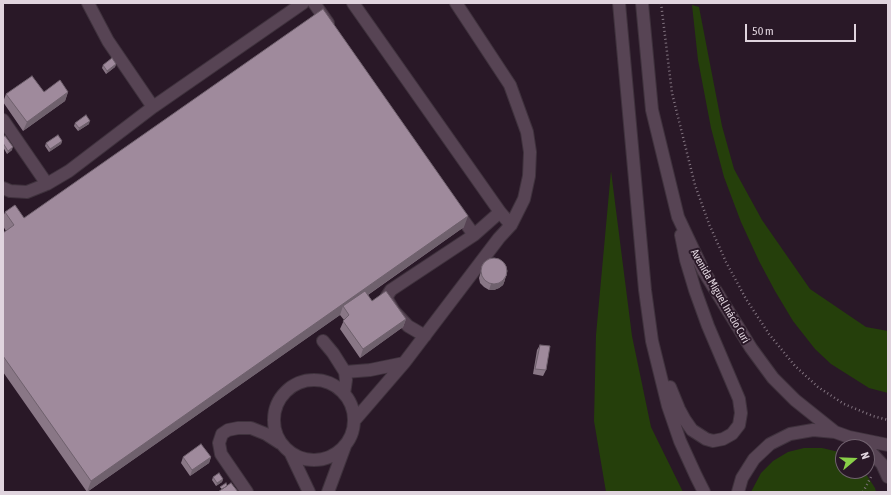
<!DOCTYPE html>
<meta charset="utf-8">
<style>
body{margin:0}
#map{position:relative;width:891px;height:495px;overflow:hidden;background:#291827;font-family:"Asap Condensed",sans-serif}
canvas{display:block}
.frame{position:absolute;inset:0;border:4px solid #e0d4de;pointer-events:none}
.north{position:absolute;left:835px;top:439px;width:40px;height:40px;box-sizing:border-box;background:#291827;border:1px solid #726370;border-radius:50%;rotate:71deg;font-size:11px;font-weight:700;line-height:16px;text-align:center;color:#e0d4de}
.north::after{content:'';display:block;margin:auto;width:14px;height:18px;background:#89cf48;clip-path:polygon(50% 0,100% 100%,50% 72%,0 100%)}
.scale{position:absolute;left:745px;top:24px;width:111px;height:18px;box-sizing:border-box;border:2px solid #e0d4de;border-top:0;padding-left:5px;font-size:12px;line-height:14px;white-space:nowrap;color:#e0d4de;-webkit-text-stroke:3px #291827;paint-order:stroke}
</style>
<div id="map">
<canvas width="891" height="495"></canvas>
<div class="frame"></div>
<div class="north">N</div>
<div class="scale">50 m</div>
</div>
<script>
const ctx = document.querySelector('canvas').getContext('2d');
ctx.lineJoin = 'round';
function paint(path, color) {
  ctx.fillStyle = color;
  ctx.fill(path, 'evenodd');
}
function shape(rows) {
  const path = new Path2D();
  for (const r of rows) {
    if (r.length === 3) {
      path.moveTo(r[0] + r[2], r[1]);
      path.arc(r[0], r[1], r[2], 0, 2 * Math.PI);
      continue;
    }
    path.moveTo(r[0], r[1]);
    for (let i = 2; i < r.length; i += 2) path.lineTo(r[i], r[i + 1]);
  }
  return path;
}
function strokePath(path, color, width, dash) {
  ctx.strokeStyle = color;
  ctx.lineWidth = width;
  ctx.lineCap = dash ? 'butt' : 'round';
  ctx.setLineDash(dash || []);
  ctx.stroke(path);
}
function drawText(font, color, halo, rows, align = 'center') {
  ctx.font = font + ' "Asap Condensed",sans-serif';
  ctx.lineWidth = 4;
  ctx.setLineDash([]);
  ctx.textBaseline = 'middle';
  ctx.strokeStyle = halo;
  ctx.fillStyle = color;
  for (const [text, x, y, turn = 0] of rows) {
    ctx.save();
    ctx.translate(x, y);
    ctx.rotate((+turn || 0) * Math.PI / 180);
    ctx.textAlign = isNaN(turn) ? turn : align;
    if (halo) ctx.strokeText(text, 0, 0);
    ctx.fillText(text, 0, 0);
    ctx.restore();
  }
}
const green = shape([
 [692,5,699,7,722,126,734,169,762,220,810,289,866,327,888,331,888,393,869,388,831,364,815,349,793,321,775,291,759,261,741,222,724,177,711,128,698,60],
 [611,171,632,336,651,427,683,492,606,492,594,421,596,335],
 [804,448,822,448,839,452,843,454,843,471,864,471,875,488,876,492,751,492,761,473,773,461,788,452]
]);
const path = shape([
 [661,3,672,93,695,185,709,224,726,262,746,299,769,334,795,366,818,387,844,404,873,416,888,420],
 [863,492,872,475]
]);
const minor = shape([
 [88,3,108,41,153,107],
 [314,3,328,23],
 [353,3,500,212,511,225,524,199,529,176,530,152,527,132,510,85,456,3],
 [619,3,645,290,652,341,668,406,680,441,696,476,704,492],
 [642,3,652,110,678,217,703,270,751,348,773,378,795,400,835,432],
 [3,120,47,184],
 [3,188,10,191,27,192,47,184,69,171,153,107,303,3],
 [456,210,474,235],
 [425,336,408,326,394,311,388,301,387,296,391,290,406,280,474,235,500,212],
 [323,341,333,353,345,372,346,380,344,394],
 [345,372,370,370,404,363],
 [314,420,40],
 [670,387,679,409,685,420,692,430,706,439,713,441,723,439,732,434,739,425,741,413,739,399,708,326,695,290,686,260,681,235],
 [354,421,404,363,499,238,511,225],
 [867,448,882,464,888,477],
 [291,454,309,492],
 [247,492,221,454,219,443,222,434,228,430,238,428,251,428,266,434,280,443],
 [328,492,345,446],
 [738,492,742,478,754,459,770,444,790,434,813,430,835,432,849,437,888,445]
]);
const wall = shape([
 [116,64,115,67,106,74,102,68,103,65],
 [44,92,68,92,65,101,23,131,3,102,6,94],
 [75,123,89,124,78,131,74,126],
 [3,137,12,150,7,154,3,147],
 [62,141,61,144,49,152,45,146,46,143],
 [5,212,24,218,464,227,368,295,372,301,406,319,403,327,360,358,340,329,344,320,340,315,87,492,3,372,3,233,6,231,3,226,3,217],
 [484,262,505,280,503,285,499,288,494,290,489,290,484,287,480,283,479,278],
 [540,345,546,370,543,376,533,374,537,350],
 [183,457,211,457,209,463,190,476,181,463],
 [213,477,223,479,222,482,216,486,212,480]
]);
const shadedWall = shape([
 [116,64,115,67,106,74,107,71],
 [68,92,65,101,23,131,27,122],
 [90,121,89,124,78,131,79,128],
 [62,141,61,144,49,152,50,149],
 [13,147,12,150,7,154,8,151],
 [468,216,464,227,346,310,343,306,340,315,87,492,91,481],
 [507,274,503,285,499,288,494,290,489,290,491,284],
 [406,319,403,327,360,358,363,349],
 [211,457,209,463,190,476,192,470],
 [223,479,222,482,216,486,217,483]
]);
const building = shape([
 [323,9,468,216,91,481,3,356,3,233,14,225,5,212,15,205,24,218,323,9],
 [112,58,116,64,107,71,103,65,112,58],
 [32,76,44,92,60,80,68,92,27,122,6,94,32,76],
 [86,115,90,121,79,128,75,123,86,115],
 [58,135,62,141,50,149,46,143,58,135],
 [5,136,13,147,8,151,3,143,3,137,5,136],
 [494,271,13],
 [365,291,372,301,386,291,406,319,363,349,343,321,349,315,343,306,365,291],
 [540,345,550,346,546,370,535,369,540,345],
 [201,444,211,457,192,470,183,457,201,444],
 [219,473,223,479,217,483,213,477,219,473],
 [226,483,227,486,222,489,220,487,226,483],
 [231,483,238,492,218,492,231,483]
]);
const streetNames = [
 ["Avenida Miguel Inácio Curi",720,296,60]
];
paint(green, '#253f0b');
strokePath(minor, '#3f323d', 14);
strokePath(path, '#837581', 2.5, [1, 3]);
strokePath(minor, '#574454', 12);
paint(wall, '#897786');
paint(shadedWall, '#6f616d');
paint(building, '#9f8a9c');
strokePath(building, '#6f616d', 1);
drawText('11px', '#e0d4de', '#291827', streetNames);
</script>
